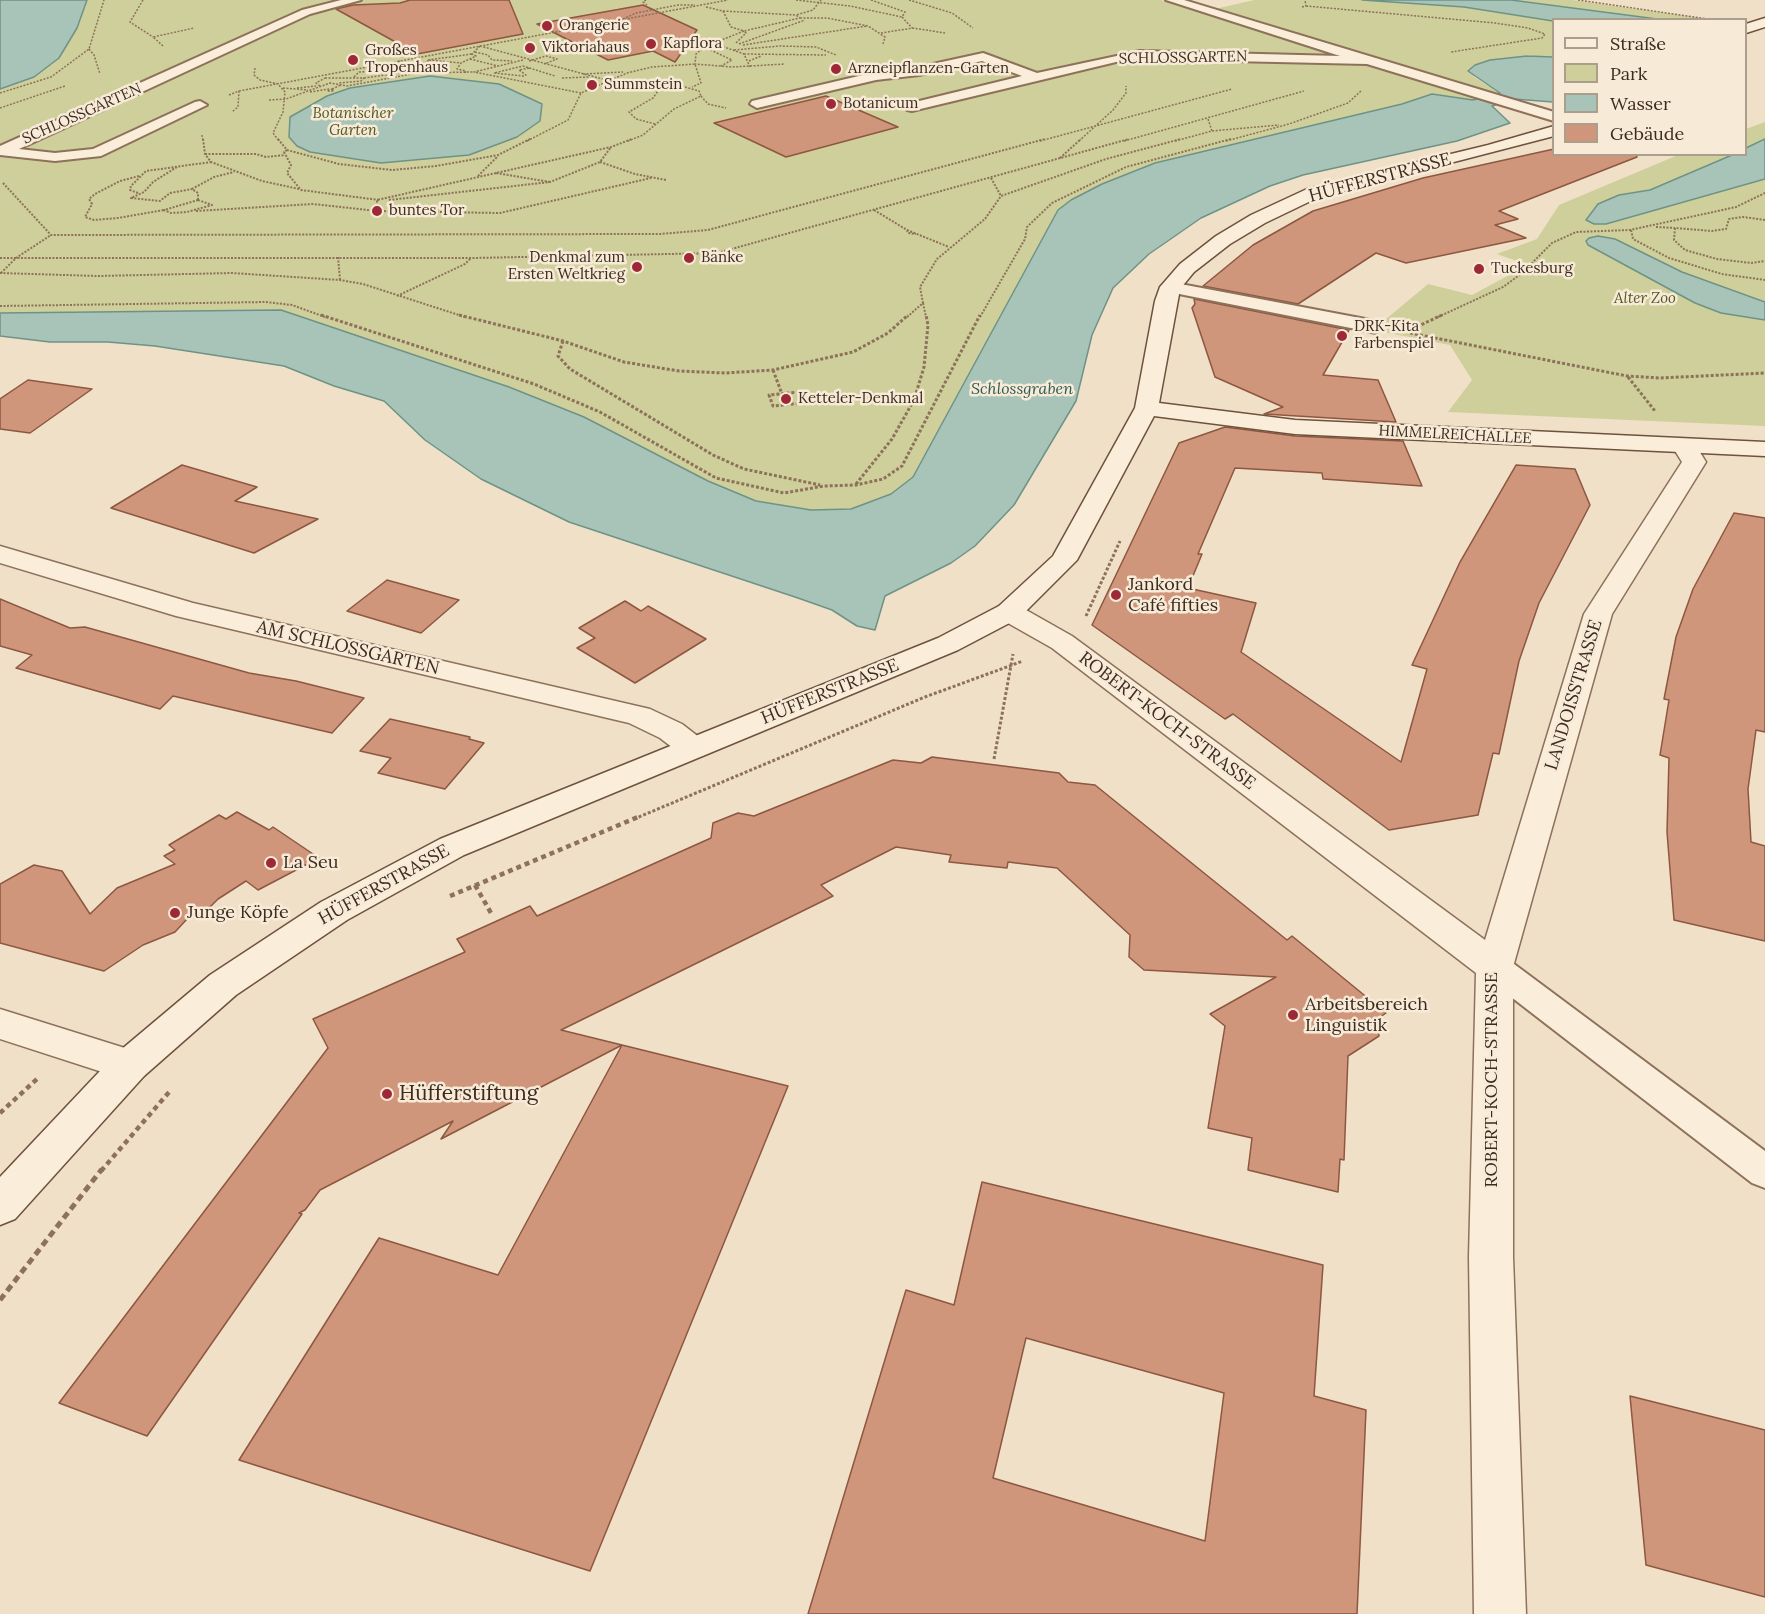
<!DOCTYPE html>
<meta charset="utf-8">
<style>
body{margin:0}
#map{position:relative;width:1765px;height:1614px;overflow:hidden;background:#f0e0c7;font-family:Lora,serif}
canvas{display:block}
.legend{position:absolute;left:1552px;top:18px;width:195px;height:138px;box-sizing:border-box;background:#f7ead7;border:2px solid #ac9e8d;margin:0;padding:8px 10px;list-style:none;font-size:18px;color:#3c2b1f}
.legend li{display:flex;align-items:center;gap:12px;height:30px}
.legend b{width:30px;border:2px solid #ac9e8d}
</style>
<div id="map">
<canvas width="1765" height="1614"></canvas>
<ul class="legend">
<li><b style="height:8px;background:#faeedb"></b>Straße</li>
<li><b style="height:16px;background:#cecf9a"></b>Park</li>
<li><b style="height:16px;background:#a8c4b9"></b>Wasser</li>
<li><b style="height:16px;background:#cf967c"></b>Gebäude</li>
</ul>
</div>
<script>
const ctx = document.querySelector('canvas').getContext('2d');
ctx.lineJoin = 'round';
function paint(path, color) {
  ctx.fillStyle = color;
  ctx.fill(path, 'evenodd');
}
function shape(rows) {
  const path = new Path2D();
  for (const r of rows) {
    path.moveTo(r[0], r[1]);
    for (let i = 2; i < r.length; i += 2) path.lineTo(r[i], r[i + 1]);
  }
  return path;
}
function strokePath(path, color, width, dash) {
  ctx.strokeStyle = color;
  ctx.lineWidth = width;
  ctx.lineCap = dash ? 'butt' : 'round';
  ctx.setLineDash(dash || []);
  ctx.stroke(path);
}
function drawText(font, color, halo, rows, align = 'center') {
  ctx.font = font + ' Lora,serif';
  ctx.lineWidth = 5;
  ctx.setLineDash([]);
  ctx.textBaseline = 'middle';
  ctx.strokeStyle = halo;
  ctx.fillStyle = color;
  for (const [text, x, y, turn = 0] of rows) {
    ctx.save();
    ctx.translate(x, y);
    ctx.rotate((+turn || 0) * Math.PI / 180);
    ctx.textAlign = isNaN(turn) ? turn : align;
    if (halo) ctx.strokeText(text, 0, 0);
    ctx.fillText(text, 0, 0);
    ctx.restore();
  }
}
const green = shape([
 [87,0,1161,0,1202,12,1254,0,1362,0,1464,7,1554,21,1553,57,1490,60,1474,77,1500,93,1473,100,1432,94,1402,104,1156,163,1102,184,1071,200,1058,210,913,477,891,494,851,509,811,510,755,501,708,481,584,417,509,387,281,310,0,313,0,89,23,81,77,28],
 [1511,0,1572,0,1708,19,1657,19],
 [1765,122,1765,426,1448,412,1472,380,1450,345,1373,330,1428,284,1472,295,1528,265,1497,254,1537,239,1559,205,1678,155,1746,154,1746,129]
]);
const water = shape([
 [0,0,87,0,77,28,59,58,34,77,0,89,0,0],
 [1362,0,1511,0,1657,19,1553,21,1464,7,1362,0],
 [1527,56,1553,57,1553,102,1514,99,1492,106,1510,123,1457,141,1303,175,1270,186,1201,218,1149,254,1113,288,1092,335,1076,401,1014,505,975,546,951,563,885,596,875,630,857,626,832,610,798,598,569,522,481,479,425,440,384,401,334,386,284,366,155,346,108,342,50,342,0,336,0,313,281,310,509,387,584,417,708,481,756,501,811,510,851,509,891,494,913,477,1058,210,1071,200,1102,184,1155,163,1402,104,1432,94,1473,100,1500,93,1468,71,1475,65,1490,60,1527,56],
 [430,76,499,84,542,104,540,121,517,137,469,155,381,163,310,152,297,146,289,137,290,117,327,96,350,88,430,76],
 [1765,139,1765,179,1606,224,1594,224,1586,220,1598,204,1619,195,1650,190,1732,155,1746,154,1746,148,1765,139],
 [1598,236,1615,239,1682,272,1765,302,1765,320,1721,313,1695,303,1588,245,1586,241,1589,238,1598,236]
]);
const building = shape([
 [410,0,509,0,523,34,417,54,336,9,353,5,400,3,410,0],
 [643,5,697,30,675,62,653,51,608,60,537,24,643,5],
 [826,96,898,127,786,157,714,123,826,96],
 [1554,149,1554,154,1636,154,1637,157,1499,211,1518,219,1495,225,1526,238,1406,263,1376,253,1298,304,1203,286,1253,245,1313,211,1423,178,1554,149],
 [1194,299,1349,330,1323,375,1378,380,1396,422,1264,414,1283,407,1215,377,1192,308,1195,304,1194,299],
 [28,380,92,389,30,433,0,429,0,399,28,380],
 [1225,427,1295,436,1403,441,1422,486,1323,479,1322,473,1235,468,1198,554,1202,554,1188,588,1256,603,1241,652,1401,762,1427,669,1412,665,1460,562,1516,465,1575,469,1590,505,1539,603,1519,661,1499,754,1493,753,1478,815,1389,830,1233,714,1225,719,1092,625,1179,443,1225,427],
 [182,465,257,487,235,501,318,519,254,553,111,508,182,465],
 [1734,513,1765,518,1765,732,1756,730,1748,789,1751,842,1765,846,1765,941,1674,920,1667,832,1669,758,1660,755,1669,700,1664,699,1676,637,1693,589,1734,513],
 [387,580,459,600,421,633,347,611,387,580],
 [0,599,70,628,85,627,249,673,296,681,364,698,332,733,173,696,160,709,16,668,32,655,0,646,0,599],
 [625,601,641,611,648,606,706,639,635,683,577,648,595,638,579,628,625,601],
 [390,719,470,737,469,739,484,743,445,789,378,773,391,758,360,751,390,719],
 [932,757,1059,773,1068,782,1095,785,1287,940,1292,936,1386,1013,1376,1020,1379,1036,1348,1056,1344,1160,1340,1159,1338,1192,1248,1170,1252,1138,1208,1128,1225,1026,1210,1014,1276,977,1144,970,1129,957,1130,935,1057,868,1008,862,1007,868,949,862,951,855,896,847,821,885,833,896,561,1030,622,1045,441,1139,453,1121,320,1190,305,1210,299,1213,302,1214,147,1436,59,1403,328,1048,313,1019,465,952,457,939,530,906,537,916,711,838,713,823,738,813,754,816,893,760,921,763,932,757],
 [237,812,269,830,273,827,319,858,258,890,246,881,218,899,206,911,187,919,175,932,143,945,104,971,0,943,0,884,34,865,62,871,90,914,117,888,175,864,164,856,175,850,169,845,219,815,226,819,237,812],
 [622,1045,788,1086,590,1571,239,1460,379,1238,498,1275,622,1045],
 [982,1182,1323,1265,1314,1396,1366,1410,1357,1614,808,1614,906,1290,954,1305,982,1182],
 [1026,1338,1224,1393,1205,1541,993,1478,1026,1338],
 [1630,1396,1765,1430,1765,1597,1646,1565,1630,1396]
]);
const pathFar4 = shape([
 [143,0,130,22,153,37],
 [646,0,643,2,647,5],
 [796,0,850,6,902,17],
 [871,0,905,12,902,17,912,28],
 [909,0,952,13,973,28],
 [1578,0,1715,20],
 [1306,6,1495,23,1528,28,1545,34,1542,38,1451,52],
 [706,7,723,11,731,27,744,31,704,47,696,54,695,64,732,67,785,64],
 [1302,7,1306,6,1305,0],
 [723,11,796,15],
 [800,18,827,18,868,26,885,37,883,44],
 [623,19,636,13,678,5,695,5],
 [881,33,913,28,945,33],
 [713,43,744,54,750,67],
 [736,43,746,33,744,31,800,18,796,15,813,10,821,0],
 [739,44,805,20],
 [743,45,867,26],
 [163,46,153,37,194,28],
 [480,46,610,81,678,85,699,91,701,96,674,109,643,135,628,141],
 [704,47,732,60,721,66],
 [89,49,94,55,100,74],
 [734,50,780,46,816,47,836,55],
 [475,52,488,55,492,60,512,61],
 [744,54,826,55],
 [470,59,498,66],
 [428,60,428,68,417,73,474,72],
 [428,60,472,54],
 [429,60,461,63],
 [523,60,474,72,581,93],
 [398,61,408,64,399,70],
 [529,61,546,56,557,59,544,64],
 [749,61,761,56],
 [408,64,429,62],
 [255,68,254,75,260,80,278,84,285,92,283,112,273,133,279,141],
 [529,68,519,70,526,75,523,76,494,73,523,66,555,76],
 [465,73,466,71,457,69,461,63,476,56,472,54,480,46],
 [583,74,623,72],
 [354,77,359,72,386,71],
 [325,78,364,78,361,81,339,83],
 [364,78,413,71],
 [562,78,589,77],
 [320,86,316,83,325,78],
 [283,88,308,90],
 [297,88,316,86],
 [332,89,334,91,327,91,332,89],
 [332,89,341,85],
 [239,91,728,0],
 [310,92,329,89],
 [0,93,51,77,89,49,104,0],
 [229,95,239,91,238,107,232,112],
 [701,96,708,104,726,108],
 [269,100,286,99,330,83,347,86,417,73],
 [0,108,65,86],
 [1208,119,1212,131],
 [655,124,636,119,629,112,653,98,658,91,655,87,658,85],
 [202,135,203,141],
 [527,141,568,120,581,93,627,73,652,67,695,64,701,83,692,87],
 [1040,141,1232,89],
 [1079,141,1113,110,1126,93,1126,86],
 [1124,141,1304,91],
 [1175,141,1212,131,1279,125],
 [1226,141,1289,124,1348,103,1362,90]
]);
const pathFar3 = shape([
 [203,139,205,154,211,162,262,181,299,189],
 [278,139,287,150,339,164,392,170,436,166,498,155,530,139],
 [287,150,284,152,291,165,287,173,301,190,379,200],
 [205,154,256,154,266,157,285,155],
 [1060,158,1081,139],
 [600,162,635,174,666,180],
 [177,167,153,182,144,192,131,198,160,201,170,193,192,189],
 [496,173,377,200,377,211,500,213,651,178],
 [139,176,120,181,95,194,89,199,92,204,85,217,94,220,118,218,164,210],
 [478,176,498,156],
 [991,178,1001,196],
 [550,182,496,173,611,147,632,139],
 [3,183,51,235,660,234,708,230,1045,139],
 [138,193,130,190,131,186,146,171,211,162],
 [198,200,212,205,187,212,171,213,164,210,198,200],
 [198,200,198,193,192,189,214,177,234,172],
 [389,200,550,182,600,162,611,147],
 [874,210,907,230,949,247],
 [196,211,313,204,377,211],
 [1765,220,1743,217,1729,219,1726,229,1712,231,1675,228,1674,240,1685,250,1717,259,1751,263,1765,261],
 [1656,227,1675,228],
 [907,230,908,233,916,234],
 [1631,230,1633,239,1669,258,1722,274,1765,280],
 [338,257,340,280],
 [0,258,472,258,717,253,1129,139],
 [0,273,98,276,232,273,340,280,363,284,465,317],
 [1,273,16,258,51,235],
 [397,296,465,264,471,258],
 [923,303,926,317],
 [0,306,266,302,292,305,325,317],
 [907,317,923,303,920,287,937,259,985,219,1001,196,1106,159,1181,139],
 [980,317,1025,239,1027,227,1052,203,1126,167,1231,139],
 [1438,317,1503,287,1521,274,1552,243,1576,232,1630,230,1736,207,1765,193]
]);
const pathFar2 = shape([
 [321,315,534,384,600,412,716,478,784,493,824,486,856,485,883,479,902,466,980,315],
 [459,315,563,341,624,362,679,371,725,373,773,370,853,352,888,333,908,315],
 [1408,331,1442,315],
 [1410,333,1627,376,1660,378,1765,373],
 [563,341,558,356,570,369,713,455,744,469,820,485],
 [773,370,782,394],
 [1628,377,1655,411],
 [798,392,802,403,773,406,769,395,798,392],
 [856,484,892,439,914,400,924,367,928,325,926,315],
 [1086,616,1120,541],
 [994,759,1013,654],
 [634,819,925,697,1023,661]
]);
const pathFar1 = shape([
 [475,885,491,913],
 [450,896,638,817],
 [0,1113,37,1079],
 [101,1171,170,1091]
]);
const path = shape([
 [0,1300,102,1169]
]);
const lane = shape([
 [341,0,361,0,310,14,19,149,55,153,93,149,195,102,200,101,207,105,101,156,55,161,0,155,0,146,302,10,341,0],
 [1166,0,1184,0,1554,112,1554,121,1367,64,1140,59,1116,62,912,111,907,110,907,104,1022,76,982,61,919,75,876,80,757,108,750,104,752,101,876,72,919,67,983,53,1037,73,1140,51,1340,56,1166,0],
 [1170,282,1376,321,1385,327,1376,333,1164,291,1161,287,1170,282],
 [1495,955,1506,958,1765,1151,1765,1188,1752,1183,1484,976,1479,967,1484,958,1495,955]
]);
const street = shape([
 [1684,439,1693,441,1706,462,1612,614,1513,967,1513,1257,1526,1614,1474,1614,1469,1257,1476,973,1052,648,999,618,995,612,999,606,1009,604,1019,606,1072,636,1485,940,1584,614,1682,462,1672,446,1675,441,1684,439],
 [0,546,193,603,650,709,682,724,704,741,709,748,704,755,693,758,682,755,660,738,629,723,176,616,0,563,0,546],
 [0,1009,144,1054,150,1065,144,1076,130,1081,0,1039,0,1009]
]);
const secondary = shape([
 [1765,18,1765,27,1746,33,1746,24,1765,18],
 [1554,126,1554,136,1319,197,1265,223,1230,244,1194,272,1180,289,1159,403,1295,420,1765,442,1765,456,1295,434,1154,416,1077,560,1019,618,958,650,464,855,347,920,236,995,144,1076,15,1219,0,1225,0,1177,116,1054,210,975,321,902,440,839,938,638,999,606,1053,556,1135,408,1155,301,1160,287,1180,264,1216,236,1251,215,1307,189,1488,145,1554,126]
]);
const markers = [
 [547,26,6,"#9e2936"],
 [651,44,6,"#9e2936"],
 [530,48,6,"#9e2936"],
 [353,60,6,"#9e2936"],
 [836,69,6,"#9e2936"],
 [592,85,6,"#9e2936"],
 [831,104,6,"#9e2936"],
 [377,211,6,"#9e2936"],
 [689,258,6,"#9e2936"],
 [637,267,6,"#9e2936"],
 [1479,269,6,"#9e2936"],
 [1342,336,6,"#9e2936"],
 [786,399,6,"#9e2936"],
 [1116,595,6,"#9e2936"],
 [271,863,6,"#9e2936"],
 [175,913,6,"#9e2936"],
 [1293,1015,6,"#9e2936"],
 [387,1094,6,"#9e2936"]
];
const farPoinames = [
 ["Orangerie",559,26],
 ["Kapflora",663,44],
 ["Viktoriahaus",542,48],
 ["Großes",365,51],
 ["Tropenhaus",365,68],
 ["Arzneipflanzen-Garten",848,69],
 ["Summstein",604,85],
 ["Botanicum",843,104],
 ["buntes Tor",389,211],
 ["Denkmal zum",625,258,"right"],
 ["Ersten Weltkrieg",625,275,"right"],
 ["Bänke",701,258],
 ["Tuckesburg",1491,269],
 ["DRK-Kita",1354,327],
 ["Farbenspiel",1354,344],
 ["Ketteler-Denkmal",798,399]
];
const farStreetnames = [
 ["SCHLOSSGARTEN",1183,58,-1],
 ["SCHLOSSGARTEN",82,114,-24],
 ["HIMMELREICHALLEE",1455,435,3]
];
const farParknames = [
 ["Botanischer",353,114],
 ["Garten",353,131],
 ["Alter Zoo",1645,299]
];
const farWaternames = [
 ["Schlossgraben",1022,389]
];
const streetNames = [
 ["HÜFFERSTRASSE",1380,178,-15],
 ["AM SCHLOSSGARTEN",348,648,13],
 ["HÜFFERSTRASSE",830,692,-22],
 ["LANDOISSTRASSE",1574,695,-73],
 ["ROBERT-KOCH-STRASSE",1167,721,37],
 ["HÜFFERSTRASSE",384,885,-29],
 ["ROBERT-KOCH-STRASSE",1492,1080,-90]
];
const poiNames = [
 ["Jankord",1128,585],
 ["Café fifties",1128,606],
 ["La Seu",283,863],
 ["Junge Köpfe",187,913],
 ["Arbeitsbereich",1305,1005],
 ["Linguistik",1305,1026]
];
const nearPoinames = [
 ["Hüfferstiftung",399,1094]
];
paint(green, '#cecf9a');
paint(water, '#a8c4b9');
strokePath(water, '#6e9386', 1.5);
paint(building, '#cf967c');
strokePath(building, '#8d5740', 1.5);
strokePath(lane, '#8d715b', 4);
strokePath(street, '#8d715b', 3);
strokePath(secondary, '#6e523e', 3);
strokePath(pathFar4, '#8d715b', 1.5, [2, 1.5]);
strokePath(pathFar3, '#8d715b', 2, [2, 1.5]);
strokePath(pathFar2, '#8d715b', 3, [3, 2]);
strokePath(pathFar1, '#8d715b', 4.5, [5, 4]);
strokePath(path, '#8d715b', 5, [7, 4.5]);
paint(lane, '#faeedb');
paint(street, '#faeedb');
paint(secondary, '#faeedb');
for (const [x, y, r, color] of markers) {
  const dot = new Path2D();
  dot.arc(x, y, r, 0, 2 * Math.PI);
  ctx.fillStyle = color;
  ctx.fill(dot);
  strokePath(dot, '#f7ead7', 2);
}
drawText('15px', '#3c2b1f', '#f7ead7', farPoinames, 'left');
drawText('15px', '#3c2b1f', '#f7ead7', farStreetnames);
drawText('italic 15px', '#525925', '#f7ead7', farParknames);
drawText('italic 16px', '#2e5c55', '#f7ead7', farWaternames);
drawText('18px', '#3c2b1f', '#f7ead7', streetNames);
drawText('18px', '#3c2b1f', '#f7ead7', poiNames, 'left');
drawText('21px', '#3c2b1f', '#f7ead7', nearPoinames, 'left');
</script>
